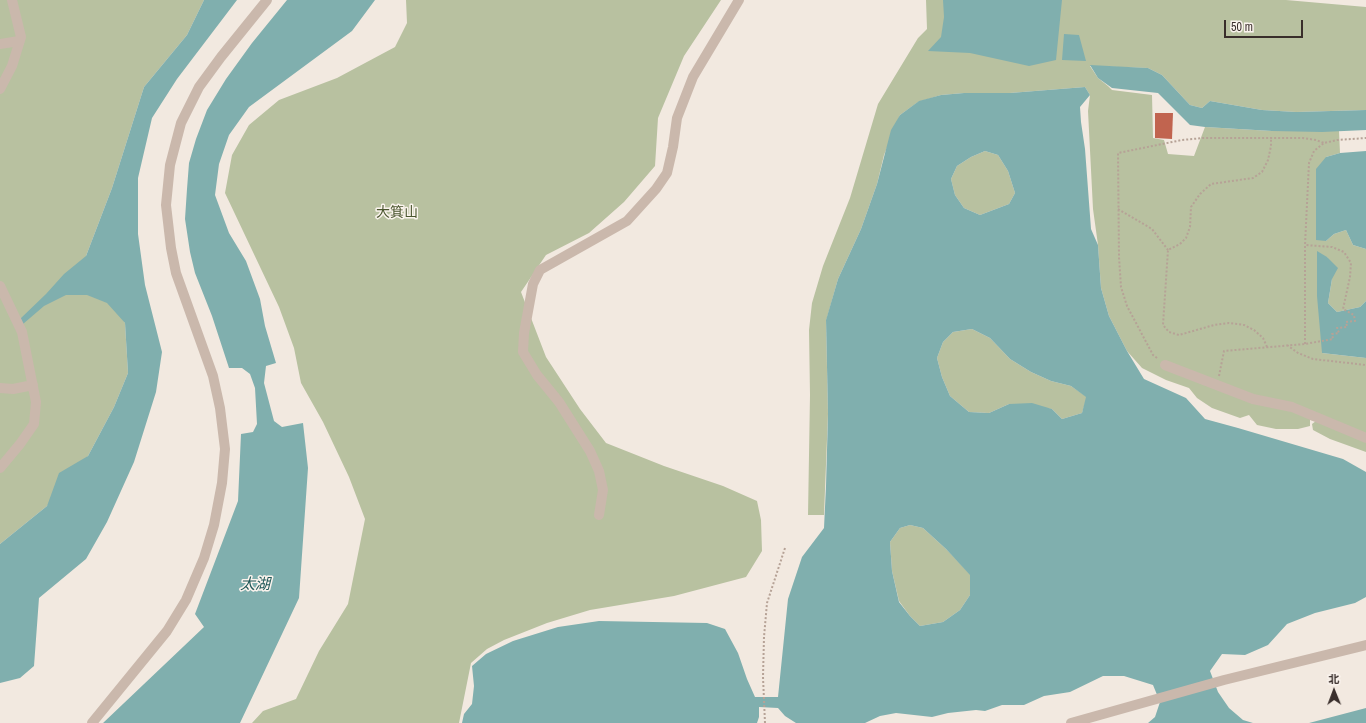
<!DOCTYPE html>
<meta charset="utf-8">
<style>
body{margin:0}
#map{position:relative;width:1366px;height:723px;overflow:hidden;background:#f2e9e0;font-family:"Archivo Narrow","Noto Sans SC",sans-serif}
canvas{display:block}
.north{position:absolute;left:1314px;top:671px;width:40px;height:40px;-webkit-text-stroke:3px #faf3ed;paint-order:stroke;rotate:359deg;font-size:11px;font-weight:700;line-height:16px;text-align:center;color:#392e2b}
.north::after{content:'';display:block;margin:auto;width:14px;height:18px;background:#392e2b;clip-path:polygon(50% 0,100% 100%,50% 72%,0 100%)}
.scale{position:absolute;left:1224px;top:20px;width:79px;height:18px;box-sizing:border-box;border:2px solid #392e2b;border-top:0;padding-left:5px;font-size:12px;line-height:14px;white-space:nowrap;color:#392e2b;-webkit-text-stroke:3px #faf3ed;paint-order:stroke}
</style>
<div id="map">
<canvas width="1366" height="723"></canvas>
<div class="north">北</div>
<div class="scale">50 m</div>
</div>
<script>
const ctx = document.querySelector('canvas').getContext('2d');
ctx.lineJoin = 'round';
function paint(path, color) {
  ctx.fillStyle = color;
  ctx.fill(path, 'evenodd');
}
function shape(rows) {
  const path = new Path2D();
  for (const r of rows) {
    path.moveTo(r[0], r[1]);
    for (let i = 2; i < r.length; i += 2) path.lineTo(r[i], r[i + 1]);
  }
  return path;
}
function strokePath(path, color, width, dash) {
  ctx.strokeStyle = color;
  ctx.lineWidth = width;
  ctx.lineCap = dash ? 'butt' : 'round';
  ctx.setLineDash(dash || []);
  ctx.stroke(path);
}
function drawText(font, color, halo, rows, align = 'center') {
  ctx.font = font + ' "Archivo Narrow","Noto Sans SC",sans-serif';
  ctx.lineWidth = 3;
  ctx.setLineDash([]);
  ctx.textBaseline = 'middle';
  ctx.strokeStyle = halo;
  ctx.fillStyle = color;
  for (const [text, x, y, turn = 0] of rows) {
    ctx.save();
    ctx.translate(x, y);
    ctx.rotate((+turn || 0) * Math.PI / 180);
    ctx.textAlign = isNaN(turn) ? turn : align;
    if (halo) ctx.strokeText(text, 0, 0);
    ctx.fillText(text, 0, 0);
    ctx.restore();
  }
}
const green = shape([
 [0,0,204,0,187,35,144,87,112,188,86,256,125,323,128,373,114,407,88,456,47,506,0,544],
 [406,0,721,0,684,56,658,118,655,166,624,202,589,233,546,255,521,292,546,357,580,409,606,443,664,466,723,486,757,501,761,520,762,551,746,577,674,596,590,610,547,623,504,640,487,649,471,663,459,723,252,723,263,711,296,699,319,651,348,604,365,519,349,477,323,422,301,383,294,348,279,307,225,193,232,155,249,125,279,100,337,78,395,47,407,23],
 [926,0,1286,0,1366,7,1366,110,1296,112,1262,110,1210,101,1202,108,1190,105,1162,75,1148,68,1090,66,1098,78,1108,86,1112,90,1152,95,1153,138,1164,140,1168,154,1194,156,1205,127,1272,131,1339,131,1340,153,1326,157,1326,241,1334,234,1346,230,1353,245,1366,249,1366,301,1360,307,1337,312,1328,303,1332,279,1327,257,1322,353,1366,358,1366,452,1330,439,1313,430,1312,424,1316,421,1310,420,1310,426,1298,429,1276,429,1257,425,1249,415,1240,418,1212,408,1197,398,1189,388,1166,380,1142,368,1127,351,1109,316,1101,288,1098,245,1093,209,1088,111,1090,95,1085,87,1010,93,964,93,941,95,918,102,900,115,884,155,877,184,861,229,838,279,826,321,828,414,824,515,808,515,810,395,809,330,812,303,823,266,850,198,878,104,918,38,927,29],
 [985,151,998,155,1008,171,1015,193,1009,204,980,215,964,208,955,195,951,179,957,166,971,157],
 [972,329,990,338,1010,359,1031,372,1051,381,1071,386,1087,397,1082,413,1062,419,1052,409,1009,404,989,413,969,412,950,396,942,377,937,358,943,342,953,332],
 [910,525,923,528,946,549,971,575,970,595,960,610,943,622,920,626,910,616,899,601,892,571,890,542,900,528]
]);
const water = shape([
 [204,0,237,0,177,79,152,118,138,178,138,234,145,285,162,352,156,392,134,462,107,522,86,559,39,598,34,666,20,678,0,683,0,544,47,506,59,473,88,456,114,407,128,373,125,323,107,303,87,295,66,295,44,306,23,324,20,319,46,294,64,274,86,256,112,188,144,87,187,35],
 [287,0,375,0,352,31,249,107,229,135,219,164,215,195,229,233,246,261,260,299,265,326,276,363,266,366,264,383,274,421,282,427,303,423,308,468,299,598,240,723,103,723,204,627,195,614,238,501,241,434,253,432,257,424,255,388,250,374,242,368,229,368,212,316,195,273,190,252,185,219,187,189,189,163,196,139,207,110,226,79,252,43],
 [943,0,1062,0,1056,60,1029,66,970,53,928,51,941,37,944,17],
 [1064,34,1079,35,1086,61,1062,60],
 [1090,65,1148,68,1162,75,1190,105,1202,108,1210,101,1262,110,1296,112,1366,110,1366,130,1322,132,1272,131,1205,127,1190,125,1158,93,1112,88,1098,78],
 [1085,87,1090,95,1080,107,1081,122,1085,149,1091,229,1098,245,1101,288,1109,316,1127,351,1144,379,1186,398,1205,419,1238,428,1343,459,1366,472,1366,597,1355,603,1315,613,1287,624,1268,645,1245,655,1222,654,1210,671,1218,692,1229,708,1243,720,1253,723,1148,723,1155,717,1160,702,1153,685,1124,676,1103,676,1070,692,1044,696,1024,705,1002,705,985,711,976,710,948,713,932,717,896,713,880,716,865,723,796,723,785,716,778,708,759,707,759,717,757,723,462,723,464,714,472,704,474,686,472,666,486,654,513,641,558,627,599,621,707,623,725,629,738,653,747,679,755,697,778,697,788,599,802,557,824,528,826,486,828,414,826,320,838,279,861,229,877,184,891,130,900,115,919,101,941,95,964,93,1010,93],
 [985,151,998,155,1008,171,1015,193,1009,204,980,215,964,208,955,195,951,179,957,166,971,157],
 [972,329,990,338,1010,359,1031,372,1051,381,1071,386,1086,397,1082,413,1062,419,1052,409,1032,403,1009,404,989,413,969,412,950,396,942,377,937,358,943,342,953,332],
 [910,525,923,528,946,549,970,575,970,595,960,610,943,622,920,626,910,616,899,602,892,571,890,542,900,528],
 [1366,151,1366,249,1353,245,1346,230,1334,234,1326,241,1316,240,1316,169,1326,157,1340,153],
 [1317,251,1327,257,1338,268,1332,279,1328,303,1337,312,1360,307,1366,301,1366,358,1322,353,1317,296],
 [1366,708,1366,723,1309,723]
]);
const building = shape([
 [1155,113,1173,113,1172,139,1155,138]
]);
const path = shape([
 [1118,209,1152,229,1168,250],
 [1305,344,1305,245,1309,163,1314,151,1324,143,1337,140,1366,138],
 [1287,345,1298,353,1313,359,1366,365],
 [1267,347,1263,338,1254,330,1244,325,1229,323,1214,325,1179,335,1169,332,1163,325,1168,250,1180,244,1186,238,1190,227,1191,207,1200,194,1211,184,1253,178,1262,172,1268,160,1271,146,1271,137],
 [1157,358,1153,355,1127,306,1121,287,1119,257,1118,153,1182,140,1203,138,1303,138,1316,140,1324,143],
 [1219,376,1224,351,1305,344,1333,339,1332,334,1339,333,1337,328,1347,327,1346,322,1355,321,1354,315,1343,309,1350,277,1351,263,1344,252,1332,247,1305,245],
 [765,723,763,677,764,637,767,603,785,548]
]);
const minor = shape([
 [0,44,19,41],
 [0,89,12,66,21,37,12,0],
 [0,286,22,332,36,402,34,424,20,444,0,468],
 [1165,365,1253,399,1292,407,1366,438],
 [0,388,13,389,33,385],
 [599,515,603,490,599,471,590,451,559,402,537,375,523,352,524,333,533,284,540,270,627,221,656,189,667,173,673,147,677,118,693,77,739,0],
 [92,723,167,631,186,600,204,558,214,525,222,483,225,449,220,408,213,376,176,273,171,248,166,205,170,165,181,123,199,87,221,57,267,0],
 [1071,723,1224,680,1366,645]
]);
const parkNames = [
 ["大箕山",397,213]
];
const waterNames = [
 ["太湖",255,585]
];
paint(green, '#b8c1a0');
paint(water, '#80afae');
paint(building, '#c1644f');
strokePath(path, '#b6a296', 2, [2, 2]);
strokePath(minor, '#cab8ac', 10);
drawText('14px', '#4a562f', '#faf3ed', parkNames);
drawText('italic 15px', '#215959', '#faf3ed', waterNames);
</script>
